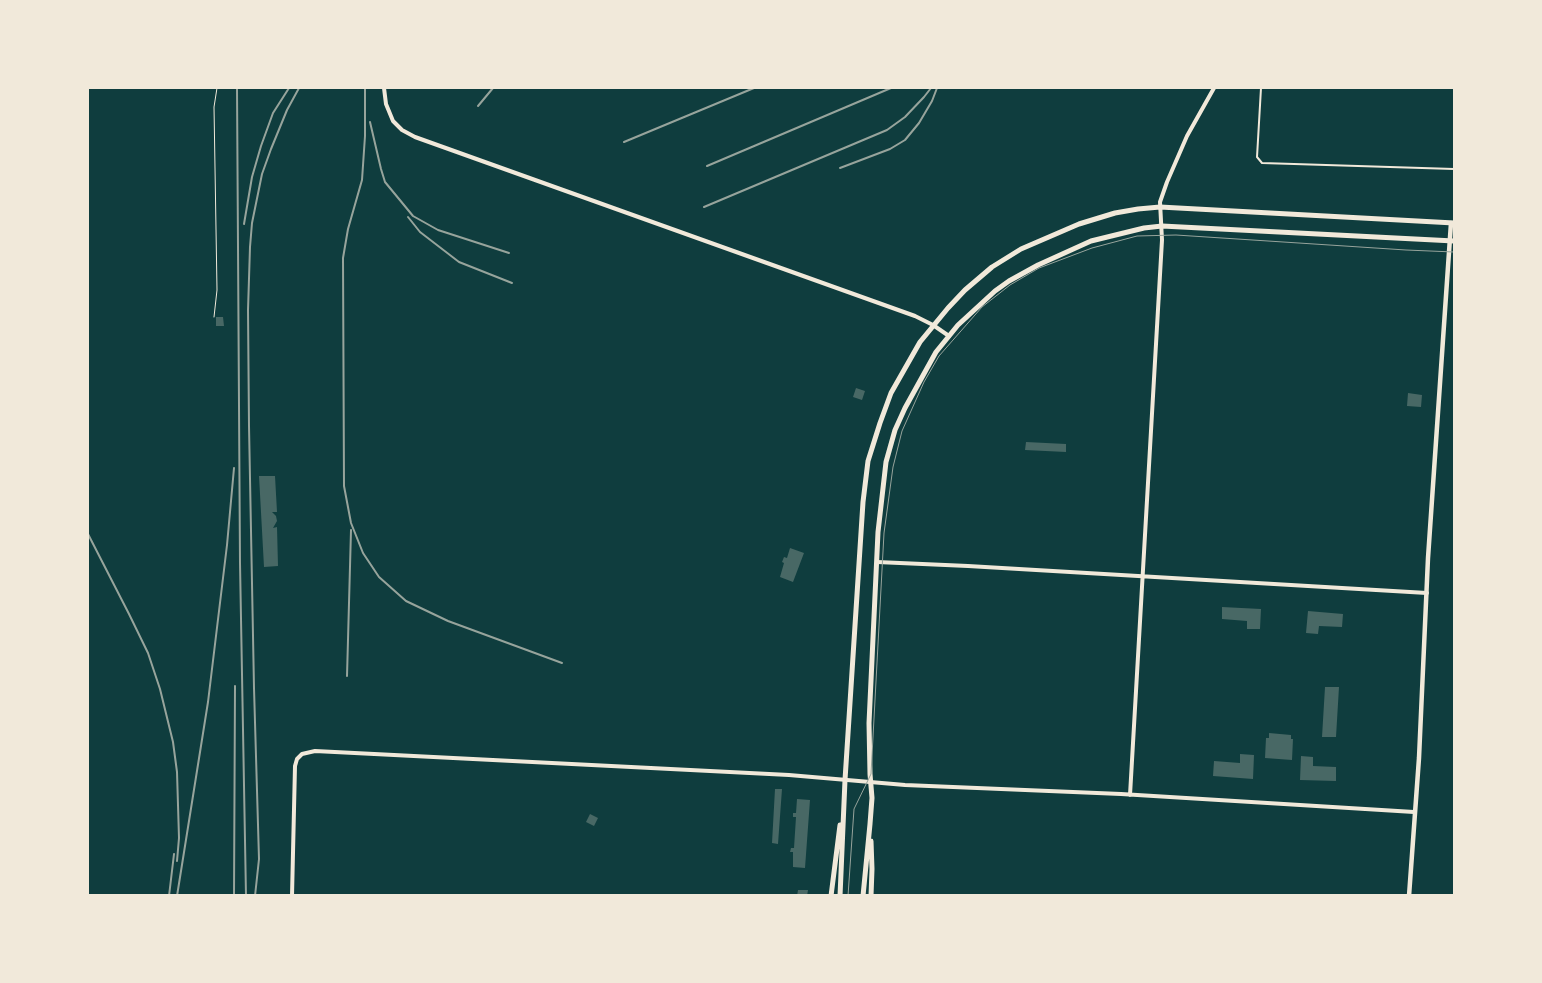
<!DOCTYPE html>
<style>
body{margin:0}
#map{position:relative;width:1542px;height:983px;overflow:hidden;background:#0f3d3e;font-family:"PT Serif",serif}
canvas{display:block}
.frame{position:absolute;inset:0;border:89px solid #f1e9da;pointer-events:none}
</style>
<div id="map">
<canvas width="1542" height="983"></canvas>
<div class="frame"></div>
</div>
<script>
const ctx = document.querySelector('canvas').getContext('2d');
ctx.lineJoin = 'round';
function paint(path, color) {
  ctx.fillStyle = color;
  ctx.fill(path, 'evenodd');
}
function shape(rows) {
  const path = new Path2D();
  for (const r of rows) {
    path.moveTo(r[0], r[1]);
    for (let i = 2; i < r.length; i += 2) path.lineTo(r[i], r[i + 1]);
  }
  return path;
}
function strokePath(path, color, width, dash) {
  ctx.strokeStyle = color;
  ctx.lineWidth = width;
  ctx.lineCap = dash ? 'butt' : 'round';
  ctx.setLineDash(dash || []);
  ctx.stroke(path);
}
const building = shape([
 [216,317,223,317,224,326,216,326],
 [856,388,865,391,862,400,853,397],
 [1408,393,1422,395,1421,407,1407,406],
 [1026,442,1066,444,1066,452,1025,450],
 [259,476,275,476,277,512,272,512,276,516,277,521,273,528,277,527,278,566,264,567],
 [790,548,804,553,793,582,780,577,784,563,782,562,784,557,787,558],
 [1222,607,1261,609,1260,629,1247,629,1247,621,1222,619],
 [1308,611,1343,614,1342,627,1319,626,1318,634,1306,633],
 [1325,687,1339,687,1336,737,1322,737],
 [1269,733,1291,735,1291,739,1293,739,1292,760,1265,758,1266,738,1269,738],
 [1240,754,1254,755,1253,779,1213,776,1214,761,1240,763],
 [1301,756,1313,757,1313,766,1336,767,1336,781,1300,780],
 [775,789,782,789,778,844,772,843],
 [797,799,810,800,805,868,793,867,793,852,790,852,791,848,794,848,796,817,793,817,793,813,796,813],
 [590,814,598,818,594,826,586,822],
 [798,890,808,890,807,896,797,896]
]);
const path = shape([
 [214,317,217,290,214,107,217,88]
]);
const service = shape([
 [1261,88,1257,157,1262,163,1454,169]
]);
const minor = shape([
 [384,88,386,104,393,121,402,130,415,137,915,316,933,325,949,336],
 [877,562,968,566,1427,593],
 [1130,795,1162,240,1160,202,1167,182,1187,136,1214,88],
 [292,896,295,766,297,759,302,754,315,751,789,775,905,785,1121,794,1414,812]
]);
const tertiary = shape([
 [1409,896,1419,758,1428,558,1451,223]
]);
const secondary = shape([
 [831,896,840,825],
 [840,896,845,780,863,502,868,461,880,423,891,393,920,342,948,308,965,290,992,267,1021,249,1079,224,1115,213,1138,209,1160,207,1454,223],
 [863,896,870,824,872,798,870,774,869,723,878,532,886,462,895,430,905,408,936,352,958,325,995,291,1009,281,1038,265,1091,241,1144,228,1162,226,1454,241],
 [871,896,872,869,871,841]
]);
const tram = shape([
 [848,896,854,809,871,774,884,533,893,467,902,431,924,382,939,356,982,307,1010,285,1039,268,1092,248,1137,236,1176,235,1406,250,1454,252]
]);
const rail = shape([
 [237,88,240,563,246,896],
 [365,88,365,136,362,180,348,229,343,258,344,486,351,523,363,553,379,577,406,601,448,621,562,663],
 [478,106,493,88],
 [370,122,381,169,385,182,413,216,438,230,509,253],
 [624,142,754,88],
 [707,166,891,88],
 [840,168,890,149,905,140,919,123,932,101,937,88],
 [704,207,887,130,905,117,924,97,931,88],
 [408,217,420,232,459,262,512,283],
 [244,224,252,177,261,146,273,113,289,88],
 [88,534,129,614,148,653,160,689,173,742,177,772,179,838,177,861],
 [347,676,351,530],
 [169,896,174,854],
 [177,896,208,702,227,545,234,468],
 [234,896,235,686],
 [255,896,259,859,254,688,249,426,248,310,250,247,252,223,262,174,271,149,287,110,299,88]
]);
paint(building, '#486865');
strokePath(path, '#f1e9da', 1);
strokePath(service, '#f1e9da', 2);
strokePath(minor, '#f1e9da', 4);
strokePath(tertiary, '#f1e9da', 4.5);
strokePath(secondary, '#f1e9da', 5);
strokePath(tram, '#97a49c', 1);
strokePath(rail, '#97a49c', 2);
</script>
